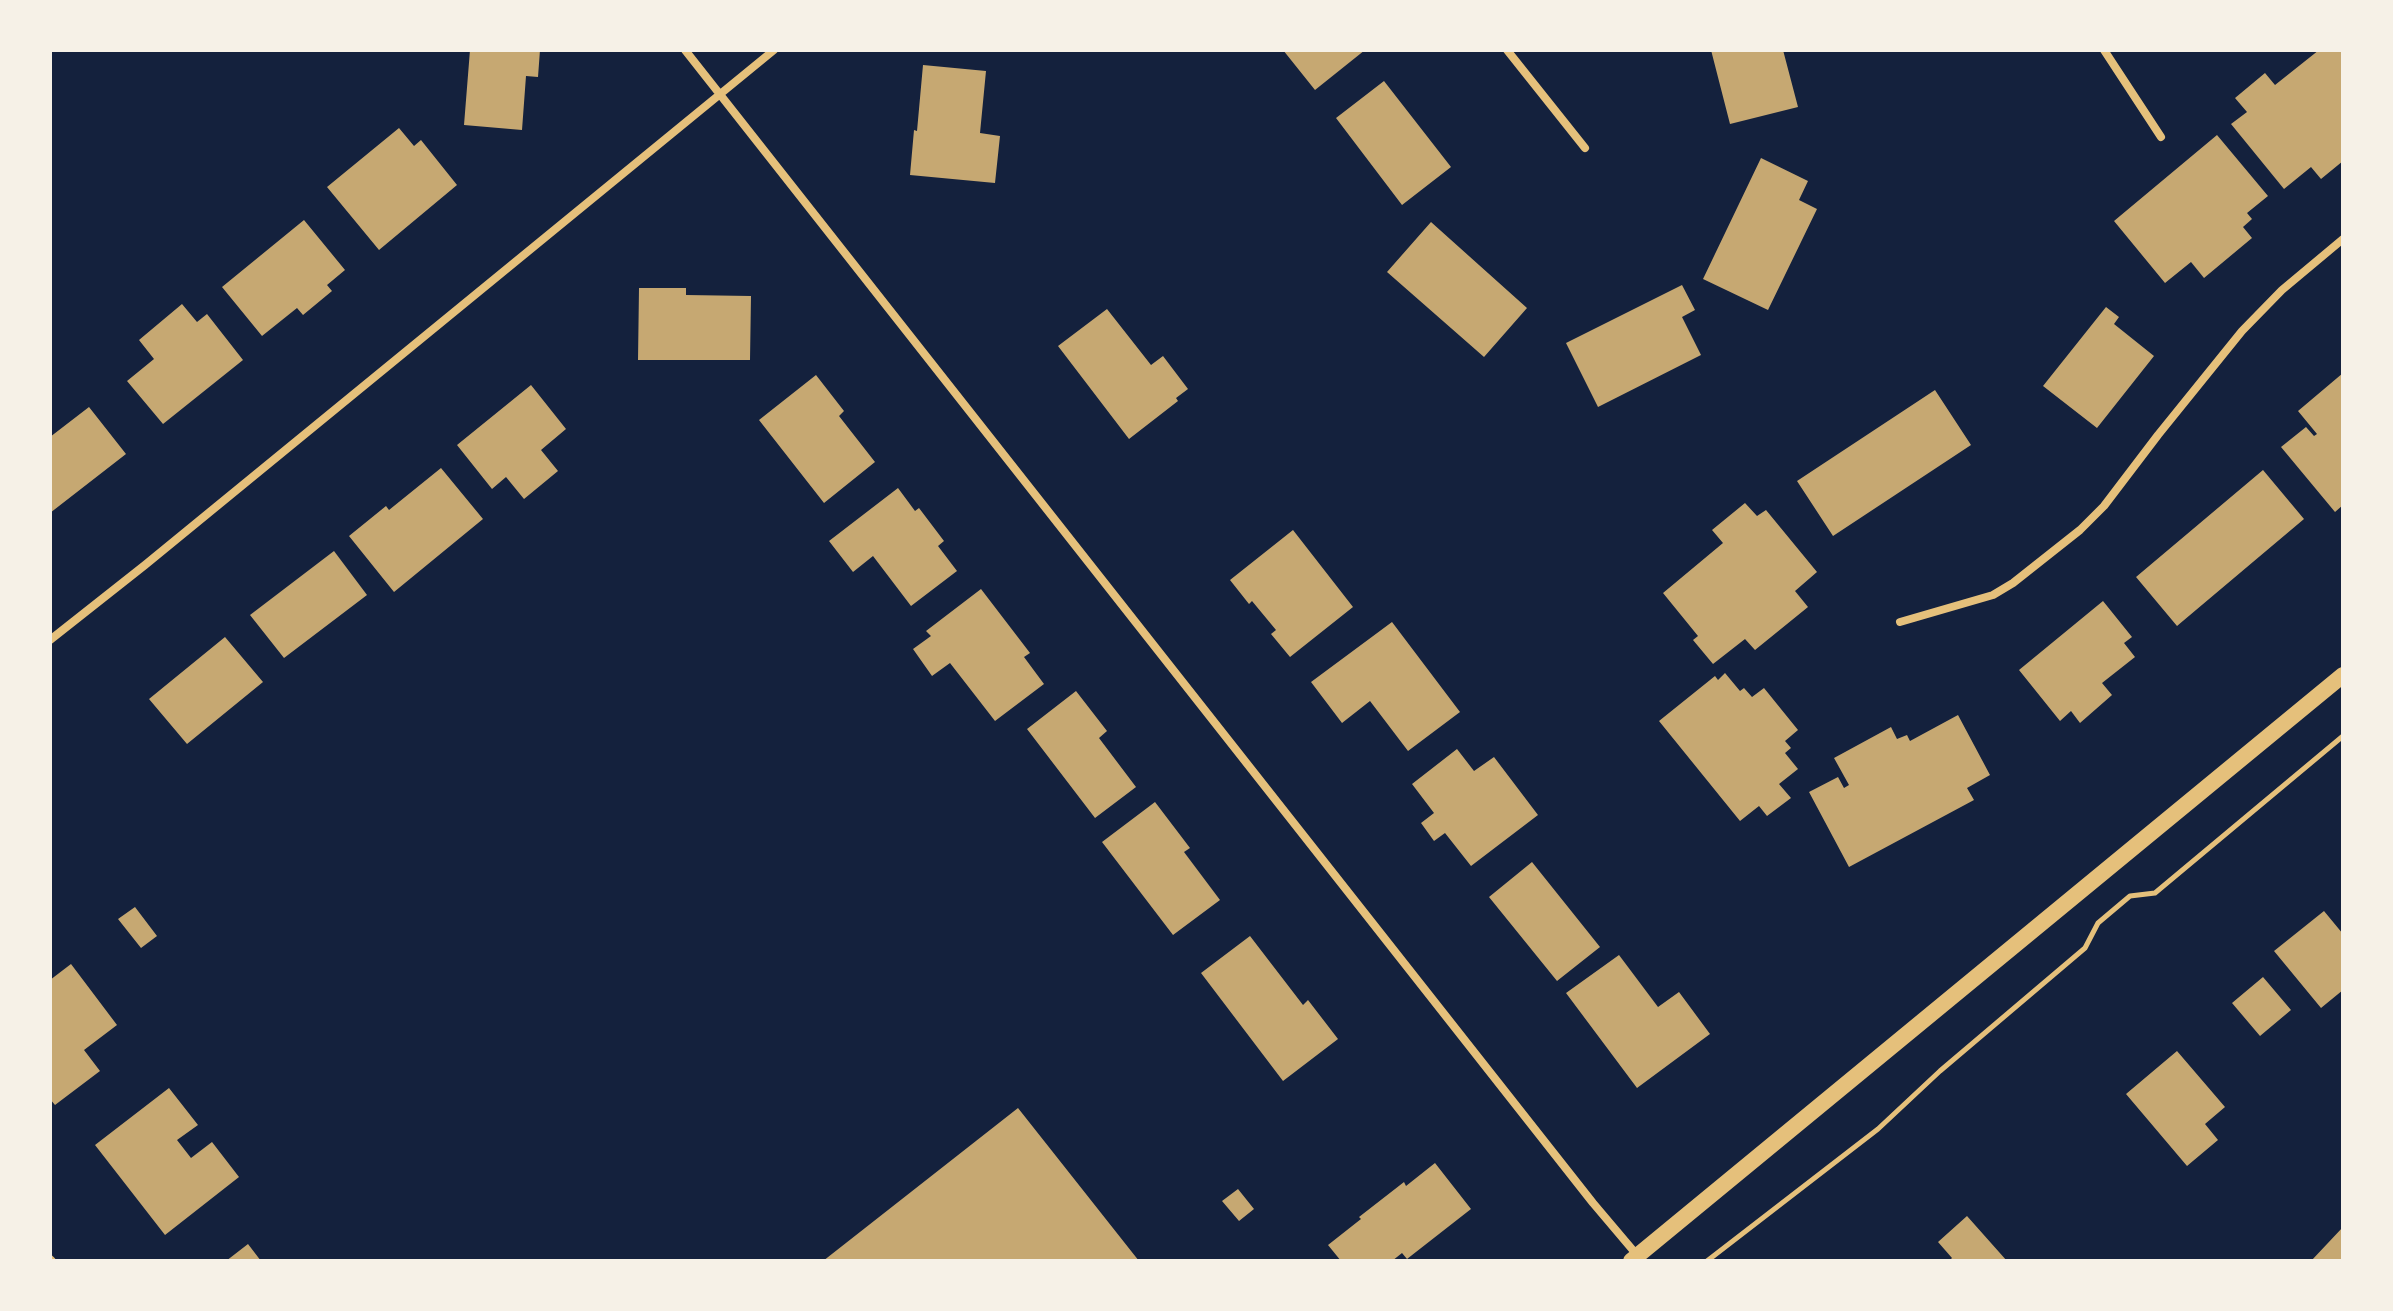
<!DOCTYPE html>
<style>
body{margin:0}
#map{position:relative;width:2393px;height:1311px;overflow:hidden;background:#14213d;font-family:Barlow,sans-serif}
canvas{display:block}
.frame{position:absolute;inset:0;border:52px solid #f6f1e7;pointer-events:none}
</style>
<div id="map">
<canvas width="2393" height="1311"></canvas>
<div class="frame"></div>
</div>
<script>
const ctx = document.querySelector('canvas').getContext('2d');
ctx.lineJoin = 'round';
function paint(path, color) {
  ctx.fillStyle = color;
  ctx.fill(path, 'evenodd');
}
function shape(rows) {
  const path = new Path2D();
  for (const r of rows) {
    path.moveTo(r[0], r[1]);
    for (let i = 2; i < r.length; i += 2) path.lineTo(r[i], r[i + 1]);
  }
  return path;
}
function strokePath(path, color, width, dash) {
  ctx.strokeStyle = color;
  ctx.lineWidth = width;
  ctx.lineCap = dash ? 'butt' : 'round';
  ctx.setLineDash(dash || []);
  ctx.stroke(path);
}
const building = shape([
 [470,50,540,50,538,77,526,76,522,130,464,125],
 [1283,50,1365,50,1315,90],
 [1711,50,1783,50,1798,107,1730,124],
 [2319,50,2343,50,2343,161,2321,179,2311,167,2284,189,2231,124,2247,112,2235,98,2265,73,2275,85],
 [923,65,986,71,980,133,1000,136,995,183,910,175,914,130,917,131],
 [1384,81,1451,167,1402,205,1336,118],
 [399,128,414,146,421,140,457,185,379,250,327,187],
 [2217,135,2268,196,2247,213,2252,219,2243,227,2252,238,2204,278,2191,262,2165,283,2114,221],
 [1761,158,1808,181,1799,200,1817,209,1768,310,1703,279],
 [304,220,345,270,327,285,332,291,303,315,297,308,262,336,222,287],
 [1431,222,1527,308,1484,357,1387,272],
 [1682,285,1695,310,1682,317,1701,355,1598,407,1566,343],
 [639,288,686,288,686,295,751,296,750,360,638,360],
 [182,304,197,322,207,314,243,360,163,424,127,381,154,359,139,340],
 [2106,307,2119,317,2114,324,2154,356,2097,428,2043,386],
 [1107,309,1151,365,1163,356,1188,389,1176,398,1178,401,1129,439,1058,346],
 [2343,373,2343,505,2335,512,2281,447,2306,427,2314,436,2317,434,2298,411],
 [816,375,844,411,839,416,875,462,824,503,759,420],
 [531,385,566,429,541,450,558,471,524,499,506,477,492,489,457,445],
 [1935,390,1971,445,1833,536,1797,481],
 [89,407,126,454,50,513,50,437],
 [441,468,483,519,394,592,349,536,386,506,389,510],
 [2263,470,2304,519,2177,626,2136,577],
 [898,488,915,511,919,508,944,541,938,546,957,571,911,606,873,556,853,572,829,541],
 [1745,503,1757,516,1766,510,1817,572,1795,591,1808,607,1755,650,1745,639,1713,664,1693,640,1698,636,1663,593,1723,543,1712,530],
 [1293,530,1353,607,1290,657,1271,634,1276,630,1252,601,1249,604,1230,580],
 [334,551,367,595,284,658,250,615],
 [981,589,1030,653,1024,657,1044,684,995,721,950,663,932,676,913,649,931,636,926,631],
 [2103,601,2132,637,2124,643,2135,657,2102,683,2112,695,2080,723,2071,711,2060,721,2019,670],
 [1392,622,1460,712,1408,751,1370,701,1342,723,1311,682],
 [225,637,263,682,187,744,149,699],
 [1725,673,1740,691,1744,688,1752,697,1764,688,1798,730,1785,741,1791,748,1785,753,1798,769,1779,784,1791,798,1767,816,1759,806,1740,821,1659,721,1715,676,1718,680],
 [1076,691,1107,731,1099,738,1136,787,1095,818,1027,729],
 [1958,715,1990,775,1967,788,1974,800,1849,867,1809,792,1838,777,1844,788,1849,785,1834,758,1891,727,1897,739,1907,735,1910,741],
 [1457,749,1474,771,1494,757,1538,815,1471,866,1445,833,1434,841,1421,823,1434,813,1412,784],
 [1155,802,1190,848,1184,852,1220,900,1173,935,1102,842],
 [1532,862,1600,947,1557,981,1489,897],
 [135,907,157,936,141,948,118,919],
 [2324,911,2343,934,2343,990,2321,1008,2274,951],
 [1250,936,1303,1005,1308,1000,1338,1039,1283,1081,1201,973],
 [1619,955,1658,1007,1679,992,1710,1034,1637,1088,1566,993],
 [71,964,117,1025,84,1050,100,1071,55,1105,50,1099,50,980],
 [2263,977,2291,1010,2260,1036,2232,1003],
 [2177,1051,2225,1107,2205,1124,2218,1140,2187,1166,2126,1094],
 [169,1088,198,1125,177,1140,191,1158,212,1142,239,1177,165,1235,95,1145],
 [1018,1108,1139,1261,823,1261],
 [1435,1163,1471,1209,1407,1259,1402,1253,1392,1261,1341,1261,1328,1245,1361,1219,1359,1217,1404,1182,1406,1186],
 [1238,1189,1254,1209,1239,1221,1222,1201],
 [1967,1216,2007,1261,1949,1261,1952,1258,1938,1242],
 [2343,1227,2343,1261,2311,1261],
 [248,1244,261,1261,226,1261]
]);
const path = shape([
 [1707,1261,1878,1129,1940,1071,2085,948,2098,923,2130,896,2155,893,2343,736]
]);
const minor = shape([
 [685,50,1593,1203,1637,1255],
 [1507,50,1585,148],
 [2104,50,2161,137],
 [1900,622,1993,595,2013,583,2080,530,2104,506,2158,435,2242,331,2282,290,2343,239],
 [50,640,145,565,774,50],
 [50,1259,52,1261]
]);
const secondary = shape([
 [1631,1261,2343,675]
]);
paint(building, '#c6a872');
strokePath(path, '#e5c07b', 5);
strokePath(minor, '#e5c07b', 8);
strokePath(secondary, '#e5c07b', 16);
</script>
